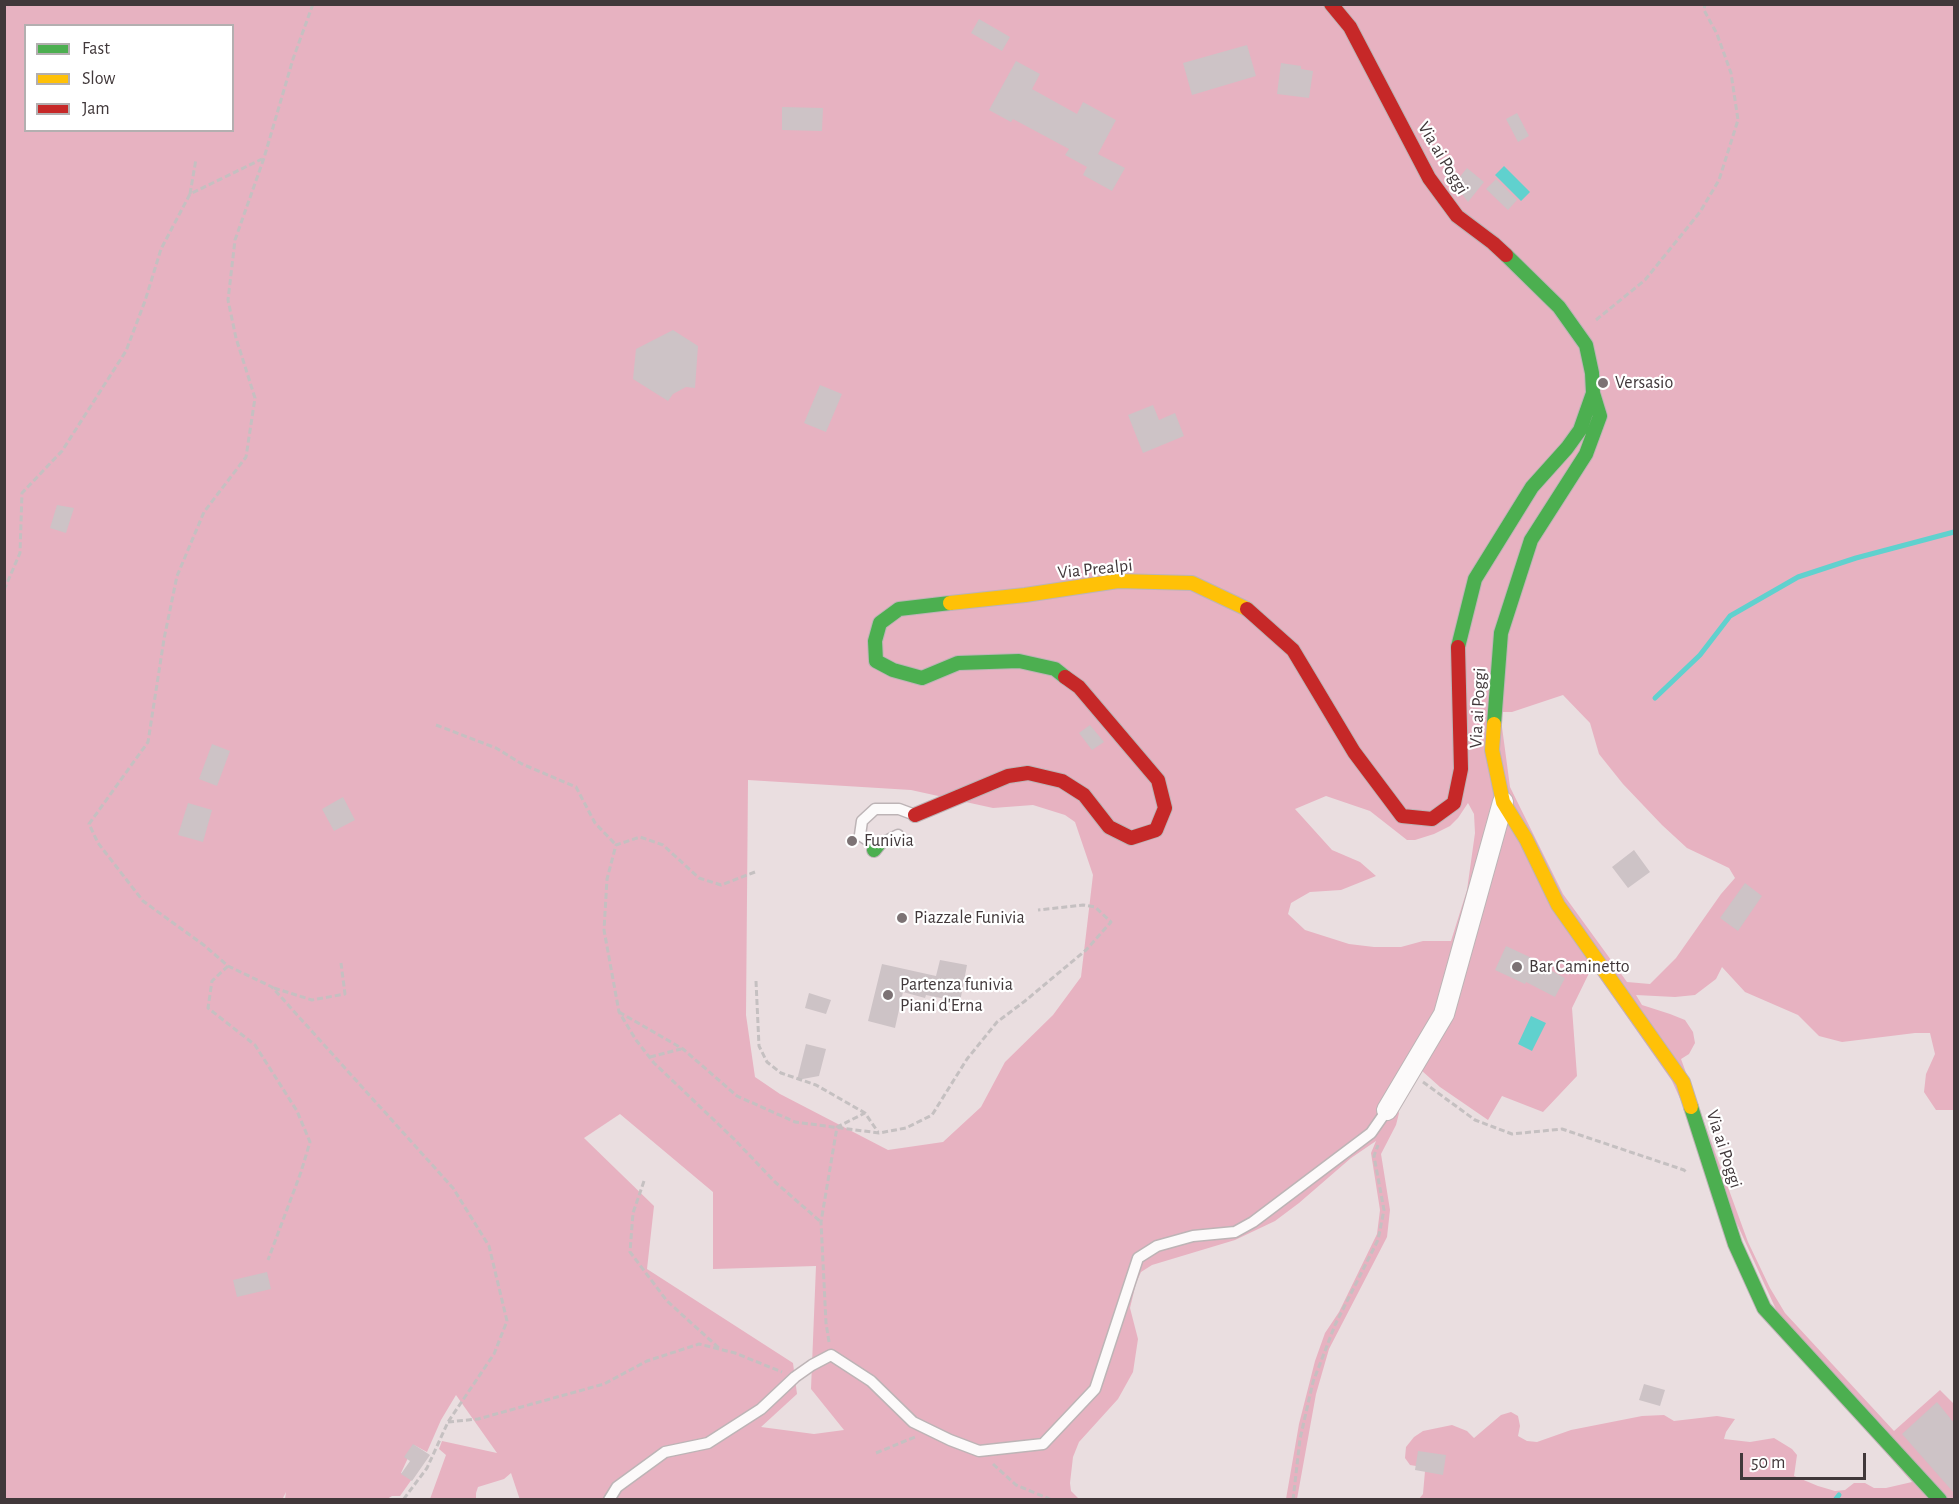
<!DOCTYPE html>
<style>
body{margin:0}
#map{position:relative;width:1959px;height:1504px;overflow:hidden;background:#eadee0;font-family:"Alegreya Sans",sans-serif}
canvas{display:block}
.frame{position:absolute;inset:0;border:6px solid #41383a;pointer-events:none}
.legend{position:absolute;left:24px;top:24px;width:210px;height:108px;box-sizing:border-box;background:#fff;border:2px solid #b3afb0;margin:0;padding:8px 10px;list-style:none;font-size:18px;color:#41383a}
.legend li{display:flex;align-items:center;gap:12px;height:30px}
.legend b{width:30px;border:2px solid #b3afb0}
.scale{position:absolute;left:1740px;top:1453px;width:126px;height:27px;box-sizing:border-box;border:3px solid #41383a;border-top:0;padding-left:8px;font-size:18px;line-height:21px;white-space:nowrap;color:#41383a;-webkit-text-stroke:4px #fff;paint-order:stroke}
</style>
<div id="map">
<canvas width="1959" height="1504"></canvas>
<div class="frame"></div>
<ul class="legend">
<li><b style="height:8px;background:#4caf50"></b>Fast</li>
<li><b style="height:8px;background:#ffc107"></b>Slow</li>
<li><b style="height:8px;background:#c62828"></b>Jam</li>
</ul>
<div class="scale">50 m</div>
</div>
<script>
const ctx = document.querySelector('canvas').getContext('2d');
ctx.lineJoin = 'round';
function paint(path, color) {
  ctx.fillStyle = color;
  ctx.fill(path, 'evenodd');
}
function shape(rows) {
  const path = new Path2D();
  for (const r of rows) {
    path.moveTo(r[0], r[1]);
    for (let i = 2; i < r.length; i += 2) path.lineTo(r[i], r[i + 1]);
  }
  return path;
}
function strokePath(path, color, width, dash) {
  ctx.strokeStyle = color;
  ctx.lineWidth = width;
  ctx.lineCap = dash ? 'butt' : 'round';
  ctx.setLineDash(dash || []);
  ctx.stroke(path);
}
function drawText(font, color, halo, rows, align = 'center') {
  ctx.font = font + ' "Alegreya Sans",sans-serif';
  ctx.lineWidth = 4.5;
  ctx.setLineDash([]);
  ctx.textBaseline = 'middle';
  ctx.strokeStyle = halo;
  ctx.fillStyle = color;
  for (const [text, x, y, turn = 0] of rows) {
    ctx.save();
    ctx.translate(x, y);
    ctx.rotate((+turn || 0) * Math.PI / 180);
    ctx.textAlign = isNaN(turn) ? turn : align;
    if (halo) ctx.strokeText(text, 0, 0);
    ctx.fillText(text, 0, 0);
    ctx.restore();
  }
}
const green = shape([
 [5,5,1954,5,1954,1110,1936,1110,1924,1092,1926,1074,1935,1054,1930,1033,1915,1033,1842,1042,1819,1036,1798,1015,1745,992,1722,967,1716,979,1695,995,1675,997,1636,995,1642,1005,1670,1014,1685,1020,1693,1032,1695,1043,1689,1054,1681,1059,1748,1242,1770,1288,1785,1313,1894,1431,1940,1390,1954,1404,1954,1499,1419,1499,1423,1494,1425,1471,1416,1466,1410,1465,1405,1458,1406,1447,1414,1437,1423,1431,1452,1425,1467,1431,1474,1438,1501,1415,1511,1412,1518,1416,1520,1426,1518,1436,1527,1441,1537,1442,1571,1430,1642,1416,1664,1415,1674,1421,1717,1416,1735,1419,1726,1432,1724,1439,1750,1442,1774,1438,1792,1449,1797,1455,1794,1476,1818,1486,1835,1491,1845,1490,1854,1483,1865,1483,1874,1488,1886,1488,1912,1482,1794,1349,1672,1081,1592,967,1572,1008,1577,1076,1543,1112,1502,1096,1488,1120,1440,1087,1421,1070,1397,1109,1399,1113,1396,1125,1381,1154,1390,1210,1387,1237,1329,1349,1316,1394,1297,1499,1286,1499,1299,1424,1315,1361,1325,1333,1339,1312,1377,1234,1380,1210,1371,1153,1376,1141,1351,1158,1299,1203,1275,1221,1235,1240,1152,1265,1141,1272,1136,1283,1130,1308,1138,1339,1133,1372,1118,1399,1079,1442,1073,1457,1070,1483,1071,1491,1079,1499,520,1500,511,1473,504,1479,478,1487,476,1493,476,1499,430,1499,446,1455,439,1449,442,1441,497,1453,456,1395,441,1420,427,1452,414,1445,401,1473,412,1479,400,1496,392,1496,387,1499,285,1499,286,1492,282,1500,5,1500],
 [26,26,232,26,232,130,26,130],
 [1563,695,1590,723,1599,754,1623,784,1662,825,1687,848,1729,868,1735,878,1721,894,1676,958,1650,984,1627,982,1563,894,1510,787,1500,712,1512,712],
 [748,780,911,790,993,808,1033,805,1065,815,1075,822,1093,875,1081,977,1053,1015,1005,1062,981,1107,943,1142,888,1150,780,1094,755,1077,746,1015],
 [1326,796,1370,811,1407,840,1415,840,1434,834,1450,826,1458,818,1468,803,1474,814,1475,833,1467,890,1451,941,1423,941,1401,947,1374,947,1349,944,1305,930,1288,914,1291,903,1310,892,1341,890,1376,876,1360,862,1332,850,1295,809],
 [620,1114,713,1192,713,1269,816,1266,811,1389,844,1430,814,1434,761,1427,797,1394,793,1363,647,1269,654,1206,584,1138]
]);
const water = shape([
 [1504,166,1530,192,1521,201,1495,175],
 [1531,1016,1546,1023,1532,1051,1518,1044]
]);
const stream = shape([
 [1655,698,1700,655,1730,616,1798,577,1856,558,1954,532],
 [1835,1500,1839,1495]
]);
const building = shape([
 [979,19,1010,37,1002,51,971,33],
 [1247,45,1256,76,1192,95,1183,63],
 [1016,61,1040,74,1032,89,1077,114,1083,102,1116,120,1098,154,1125,168,1112,191,1083,175,1087,167,1065,155,1069,149,1013,119,1011,122,989,110],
 [1281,63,1301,66,1301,69,1313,71,1309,98,1277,94],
 [782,107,823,108,822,131,782,130],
 [1517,113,1529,136,1518,142,1506,119],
 [1467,168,1484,182,1468,202,1454,184],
 [1496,179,1517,200,1508,210,1486,189],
 [673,330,698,346,695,388,686,387,673,394,668,401,633,379,636,349],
 [820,385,842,394,826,432,804,423],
 [1153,405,1159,420,1175,413,1184,436,1143,453,1128,415],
 [57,505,74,508,66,533,50,528],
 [1090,725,1104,742,1092,750,1079,733],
 [212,744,230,751,217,786,199,779],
 [343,797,355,820,334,831,322,809],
 [188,803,212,810,203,842,178,835],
 [1634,850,1650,872,1628,888,1612,867],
 [1745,883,1762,896,1738,931,1720,918],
 [1506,946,1536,960,1535,962,1565,978,1555,997,1526,982,1525,984,1495,970],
 [940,960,967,965,960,1002,926,995,925,998,903,992,895,1028,868,1021,882,964,936,976],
 [809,993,831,1000,826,1014,805,1008],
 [806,1044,826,1049,819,1076,797,1080],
 [267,1272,271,1289,237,1297,233,1280],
 [1644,1384,1665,1390,1660,1406,1639,1400],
 [1937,1402,1954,1423,1954,1493,1902,1434],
 [413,1444,430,1455,412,1481,401,1474,410,1461,404,1457],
 [1418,1451,1446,1455,1443,1475,1415,1470]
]);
const path = shape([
 [313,4,293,59,264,158,235,240,228,300,236,338,255,398,246,457,204,512,177,576,164,639,148,742,89,824,98,843,143,901,205,946,228,966,272,987,453,1188,489,1246,507,1321,494,1354,448,1422,427,1468,403,1500],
 [190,194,196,159],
 [1596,320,1645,280,1700,212,1719,180,1738,120,1731,73,1717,34,1704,10,1705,4],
 [4,590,20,553,22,493,62,451,126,351,145,301,161,249,190,194,262,159],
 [436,725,496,748,522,764,576,787,595,823,616,845],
 [755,872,721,885,699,878,663,845,640,837,616,845,607,879,604,930,619,1012,636,1040,654,1063,734,1139,775,1182,821,1222],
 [228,966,212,981,208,1008,255,1045,297,1111,310,1142,301,1172,268,1260],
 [756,981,759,1046,767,1062,781,1073,816,1085,865,1113,878,1132],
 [274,988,312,1000,345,994,341,963],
 [619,1012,683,1049,737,1096,795,1122,879,1133,906,1128,932,1115,967,1059,997,1022,1025,1001,1086,950,1111,922,1095,907,1083,905,1038,910],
 [650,1057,681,1049],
 [1423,1082,1475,1120,1512,1134,1562,1129,1684,1170,1687,1173],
 [644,1181,633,1213,630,1252,667,1301,720,1349],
 [829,1342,826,1323,821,1222,837,1127,865,1113],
 [448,1422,478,1419,604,1384,647,1361,699,1344,735,1353,782,1372],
 [876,1453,915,1437],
 [993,1464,1016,1485,1052,1500],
 [1293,1500,1300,1439,1313,1382,1335,1325,1378,1240,1384,1210,1374,1156,1378,1145]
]);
const lane = shape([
 [898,835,878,845,869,841,860,835,862,821,875,809,899,809,915,815],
 [609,1500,617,1487,665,1452,708,1443,761,1409,795,1377,812,1365,831,1355,871,1381,913,1422,950,1440,979,1451,1043,1444,1095,1389,1138,1258,1157,1246,1193,1236,1235,1232,1253,1222,1371,1133,1387,1110]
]);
const street = shape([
 [1387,1110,1444,1014,1503,802]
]);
const fast = shape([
 [950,603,899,609,880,623,875,641,876,661,893,670,922,678,958,663,1019,661,1055,669,1065,677],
 [1458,647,1475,579,1532,487,1567,448,1580,430,1593,393],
 [1494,724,1501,633,1531,540,1586,454,1600,416,1593,393,1592,373,1586,345,1559,307,1506,255],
 [874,850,878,845],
 [1691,1107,1735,1244,1764,1308,1940,1500]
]);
const slow = shape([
 [950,603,1025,595,1118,581,1192,583,1247,609],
 [1494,724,1492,750,1503,802,1526,839,1558,905,1683,1082,1691,1107]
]);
const jam = shape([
 [1331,4,1350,27,1429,178,1457,216,1493,243,1506,255],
 [1247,609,1293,650,1354,752,1402,816,1432,819,1454,803,1461,769,1458,647],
 [915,815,1008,776,1028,773,1062,781,1084,795,1109,827,1131,838,1156,830,1165,808,1158,780,1079,687,1065,677]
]);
const markers = [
 [1603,383,6,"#7c7274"],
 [852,841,6,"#7c7274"],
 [902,918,6,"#7c7274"],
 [1517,967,6,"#7c7274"],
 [888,995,6,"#7c7274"]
];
const streetNames = [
 ["Via ai Poggi",1443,158,59],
 ["Via Prealpi",1095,569,-6],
 ["Via ai Poggi",1478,708,-87],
 ["Via ai Poggi",1724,1149,72]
];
const poiNames = [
 ["Versasio",1615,383],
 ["Funivia",864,841],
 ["Piazzale Funivia",914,918],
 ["Bar Caminetto",1529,967],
 ["Partenza funivia",900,985],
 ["Piani d'Erna",900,1006]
];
paint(green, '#e7b2c1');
paint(water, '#60d1ce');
strokePath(stream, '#60d1ce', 5);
paint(building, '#cdc3c6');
strokePath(lane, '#bdb4b6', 13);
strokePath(street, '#bdb4b6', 22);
strokePath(fast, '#bdb4b6', 16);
strokePath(slow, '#bdb4b6', 16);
strokePath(jam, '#bdb4b6', 16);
strokePath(path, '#c5c0c1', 3, [6, 3]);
strokePath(lane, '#fcfafa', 10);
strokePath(street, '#fcfafa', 20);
strokePath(fast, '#4caf50', 14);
strokePath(slow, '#ffc107', 14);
strokePath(jam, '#c62828', 14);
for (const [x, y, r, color] of markers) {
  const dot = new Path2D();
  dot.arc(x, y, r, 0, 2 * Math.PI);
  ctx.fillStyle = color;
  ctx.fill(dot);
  strokePath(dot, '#fff', 2);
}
drawText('18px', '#41383a', '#fff', streetNames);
drawText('18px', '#41383a', '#fff', poiNames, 'left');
</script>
